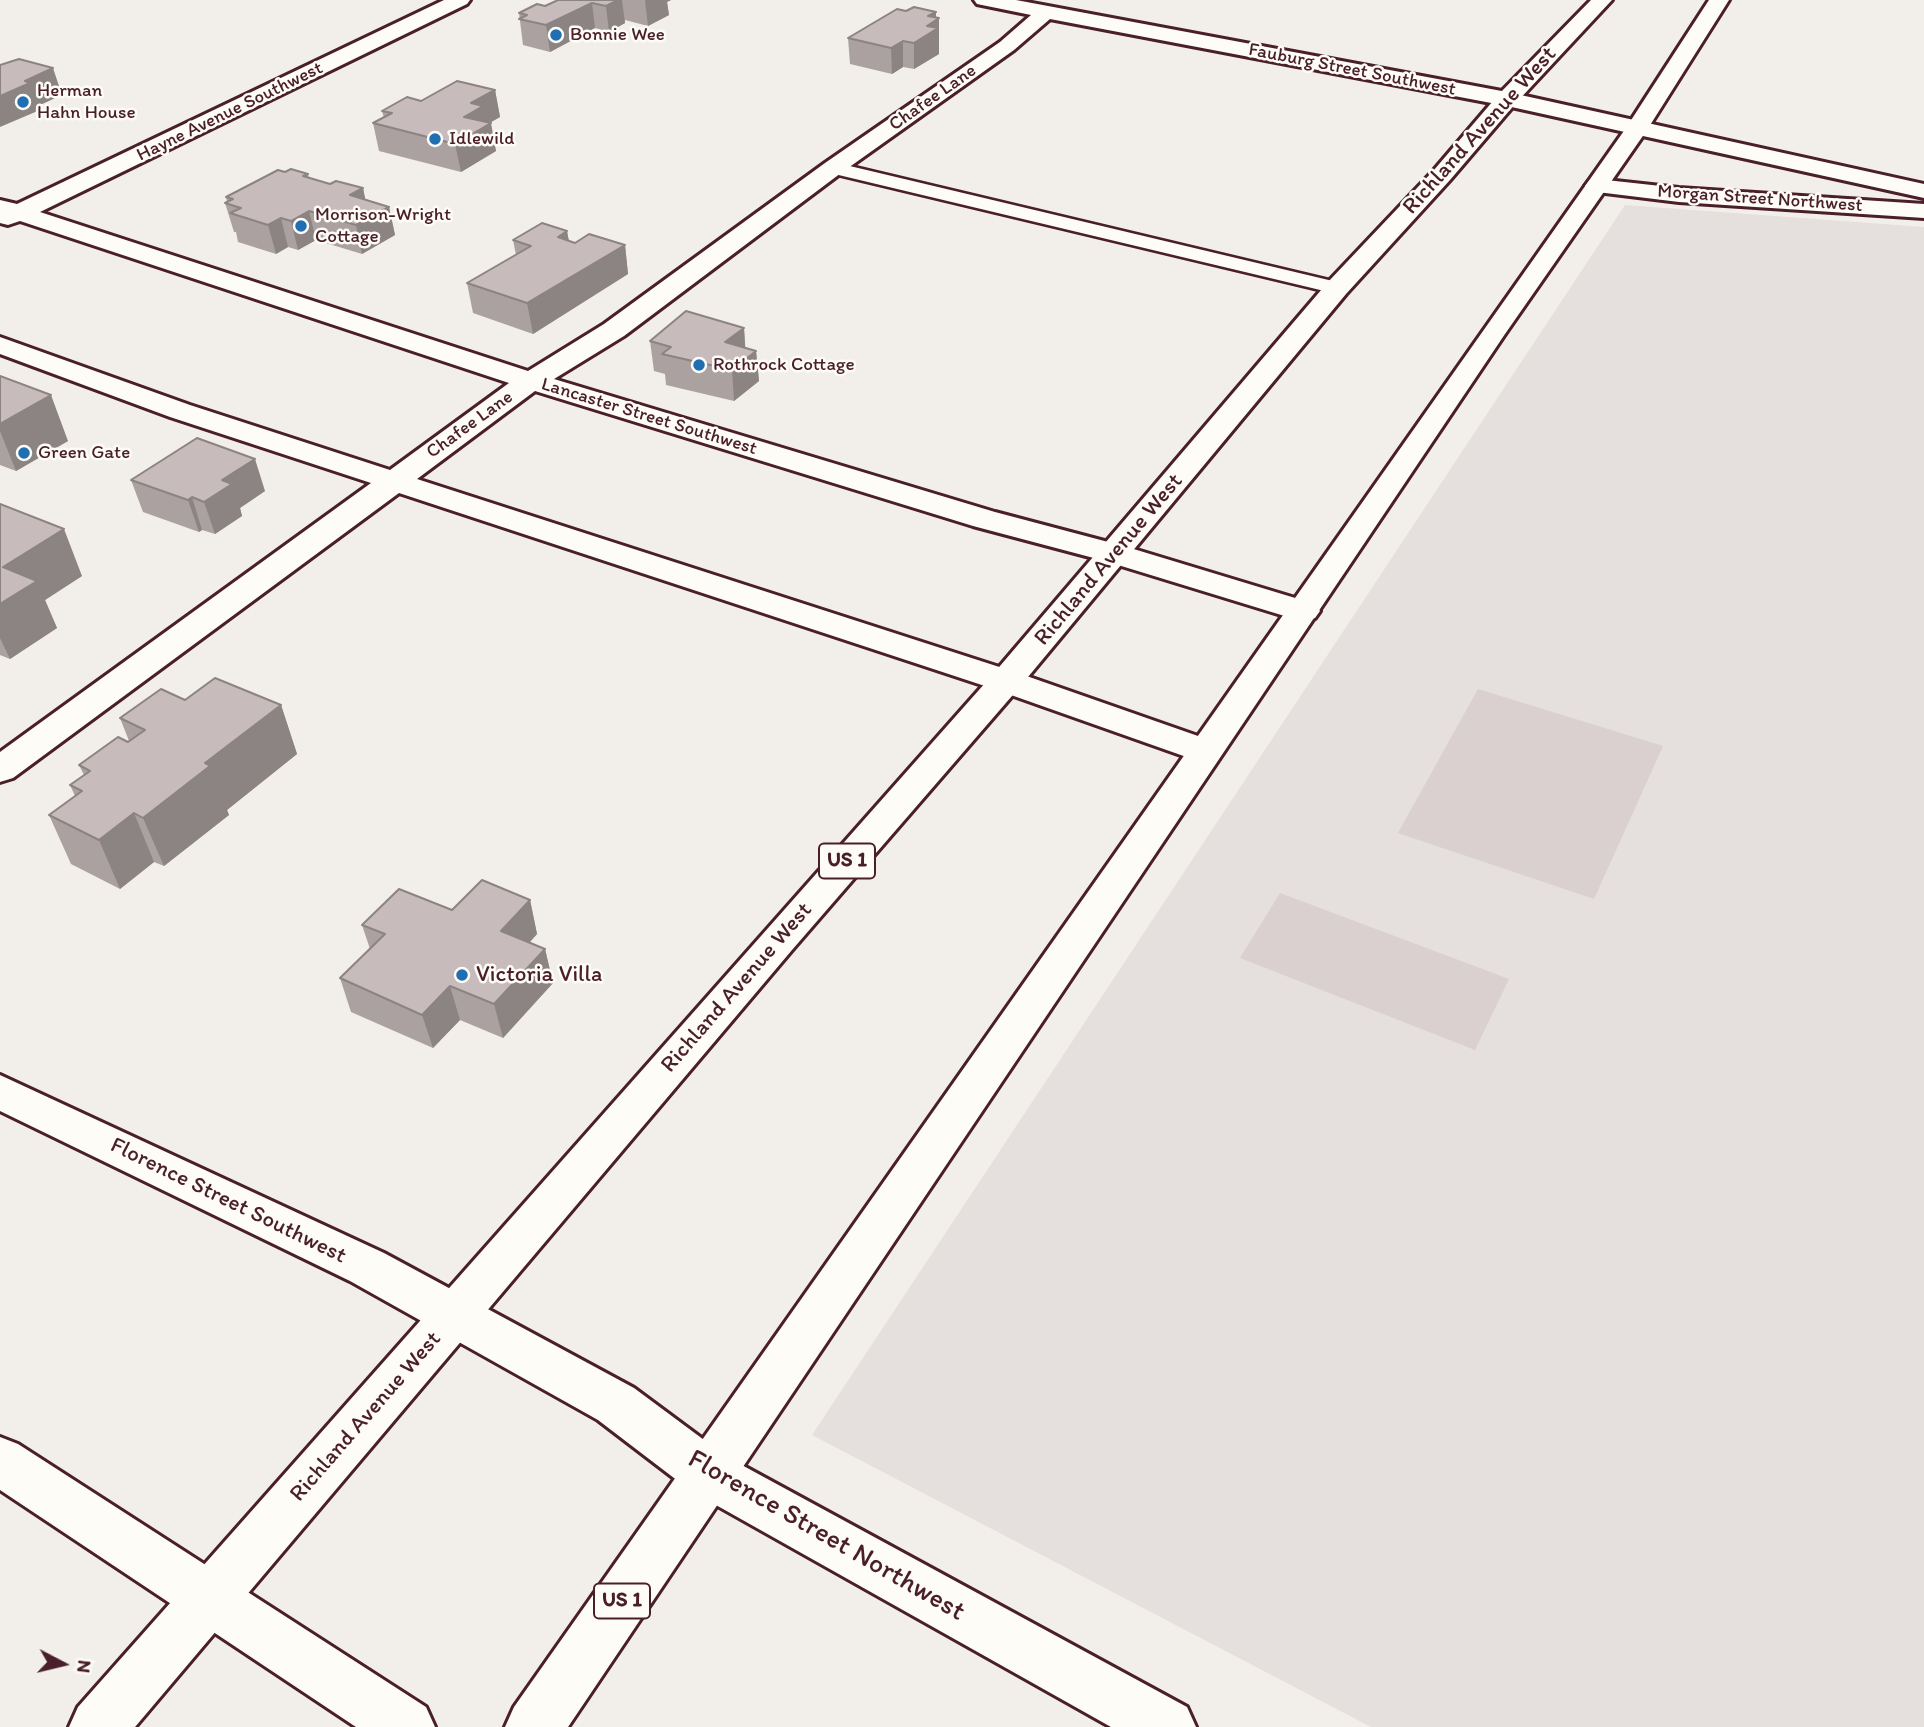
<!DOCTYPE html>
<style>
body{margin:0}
#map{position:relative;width:1924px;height:1727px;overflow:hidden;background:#f2efeb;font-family:Itim,sans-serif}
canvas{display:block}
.north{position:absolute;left:28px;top:1629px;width:70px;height:70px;-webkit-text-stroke:5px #fdfcf7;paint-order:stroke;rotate:97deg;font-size:19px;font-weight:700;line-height:28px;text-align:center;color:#4a1f2b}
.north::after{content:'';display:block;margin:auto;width:24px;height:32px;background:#4a1f2b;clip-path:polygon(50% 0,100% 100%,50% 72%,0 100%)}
</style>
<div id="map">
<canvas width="1924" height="1727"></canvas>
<div class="north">N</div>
</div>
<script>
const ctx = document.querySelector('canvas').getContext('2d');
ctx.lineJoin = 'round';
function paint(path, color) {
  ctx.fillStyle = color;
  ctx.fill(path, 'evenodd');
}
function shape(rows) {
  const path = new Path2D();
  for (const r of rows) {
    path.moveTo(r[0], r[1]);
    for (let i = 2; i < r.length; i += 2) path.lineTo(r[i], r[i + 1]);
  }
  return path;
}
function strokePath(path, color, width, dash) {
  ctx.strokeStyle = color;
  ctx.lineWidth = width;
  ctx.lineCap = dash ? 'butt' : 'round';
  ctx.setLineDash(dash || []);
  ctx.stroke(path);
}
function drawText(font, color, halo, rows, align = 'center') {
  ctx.font = font + ' Itim,sans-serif';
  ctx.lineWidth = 5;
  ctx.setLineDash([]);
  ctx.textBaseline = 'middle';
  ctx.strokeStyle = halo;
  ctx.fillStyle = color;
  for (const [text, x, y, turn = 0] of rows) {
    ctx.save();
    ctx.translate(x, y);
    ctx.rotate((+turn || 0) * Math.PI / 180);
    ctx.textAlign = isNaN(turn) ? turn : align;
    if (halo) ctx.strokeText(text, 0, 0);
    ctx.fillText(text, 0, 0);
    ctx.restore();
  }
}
const built = shape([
 [1625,205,1924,227,1924,1727,1371,1727,812,1435]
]);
const green = shape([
 [1478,689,1663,746,1594,899,1398,833],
 [1280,893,1509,979,1475,1050,1240,958]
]);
const lane = shape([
 [833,162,1337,282,1348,288,1337,294,826,172,823,168,826,164,833,162]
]);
const street = shape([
 [444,0,470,0,467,4,40,212,528,371,604,324,825,163,1000,42,1031,15,977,4,974,0,1016,0,1507,92,1924,184,1924,198,1507,106,1050,19,1014,50,841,173,624,336,554,379,995,512,1127,547,1315,604,1320,611,1315,618,1303,621,1291,618,1105,561,973,526,535,391,417,479,1018,673,1218,743,1223,751,1218,759,1205,763,1192,759,994,689,399,493,13,778,0,782,0,752,371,483,170,417,0,354,0,337,190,405,390,470,509,383,20,221,8,225,0,223,0,200,17,204,444,0],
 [1597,179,1679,188,1924,204,1924,218,1679,202,1589,191,1585,186,1589,181,1597,179],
 [0,1075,384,1253,634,1388,727,1457,1187,1707,1196,1727,1111,1727,691,1491,598,1420,350,1281,0,1111,0,1075],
 [0,1437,18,1444,426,1707,435,1727,356,1727,0,1490,0,1437]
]);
const primary = shape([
 [1591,0,1612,0,1515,104,1450,180,1346,294,1018,689,792,950,135,1727,69,1727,78,1707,994,673,1328,282,1434,170,1499,94,1591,0],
 [1709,0,1729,0,1647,130,1505,334,568,1727,505,1727,514,1707,1626,128,1709,0]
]);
const wall = shape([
 [558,0,671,0,667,2,669,15,648,26,625,20,625,23,609,32,595,28,550,52,523,45,519,13,545,6],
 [936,18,939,18,939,54,914,69,903,67,892,74,850,64,848,38],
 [495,90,500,117,489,123,496,151,461,172,379,151,373,123,384,118,382,111,421,101],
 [285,172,308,174,309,178,330,184,363,188,365,200,389,207,395,235,362,254,316,240,298,250,288,247,276,254,238,242,236,232,234,232,225,203,227,202,226,197],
 [567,231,569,241,575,243,625,245,628,274,533,334,473,313,467,283,516,255,513,240],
 [744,328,745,347,756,351,759,381,734,401,666,385,665,374,654,371,650,341],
 [0,376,68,441,16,471,0,465],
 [131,480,265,491,240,508,242,516,215,534,202,530,199,532,143,512],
 [0,504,82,576,45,600,57,628,10,659,0,655],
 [185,700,281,705,297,754,227,810,229,815,164,866,154,862,120,889,71,864,49,815,75,796,70,785,84,775,79,765,129,741,120,718],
 [530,900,537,934,530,942,545,949,553,983,503,1038,460,1020,433,1048,351,1012,340,978,370,949,362,925,452,910]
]);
const shadedWall = shape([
 [618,0,622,0,625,23,609,32,606,6],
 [646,0,671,0,667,2,669,15,648,26,645,1],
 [592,3,595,28,550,52,546,25],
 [936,12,936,20,939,18,939,54,914,69,914,43,928,16],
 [903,41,903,67,892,74,891,48],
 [53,68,62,95,38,106,40,110,0,127,0,96,25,81],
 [495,90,500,117,486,125,491,123,496,151,461,172,455,144,464,117,471,103],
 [363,188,369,217,350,195],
 [389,207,395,235,362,254,356,225],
 [309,211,316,240,298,250,291,221],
 [281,218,288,247,276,254,268,225],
 [567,231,572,261,558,237],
 [625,245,628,274,533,334,527,303],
 [744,328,746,358,725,342],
 [756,351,759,381,734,401,732,370],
 [51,395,68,441,16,471,0,431,0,424],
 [255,459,265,491,240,508,242,516,215,534,204,502,222,480],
 [192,497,202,530,199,532,188,500],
 [64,529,82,576,45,600,57,628,10,659,0,638,0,604,3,567],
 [281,705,297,754,227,810,229,815,164,866,143,818,205,763],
 [134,813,154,862,120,889,99,840],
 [530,900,537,934,509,965,501,931],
 [545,949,553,983,503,1038,494,1004],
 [450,986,460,1020,433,1048,422,1015]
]);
const building = shape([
 [558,0,618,0,606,6,592,3,546,25,519,19,527,15,519,13,537,4,545,6,558,0],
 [914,7,936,12,928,16,939,18,927,26,938,28,914,43,903,41,891,48,848,38,897,9,906,11,914,7],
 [19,59,53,68,25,81,30,83,0,96,0,65,19,59],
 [457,81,495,90,471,103,483,106,464,117,491,123,455,144,373,123,392,113,382,111,407,97,421,101,457,81],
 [291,169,308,174,303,176,330,184,336,181,363,188,350,195,389,207,356,225,309,211,291,221,281,218,268,225,230,213,241,208,225,203,233,199,226,197,278,170,285,172,291,169],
 [542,223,567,231,558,237,575,243,589,234,625,245,527,303,467,283,531,246,513,240,542,223],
 [686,311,744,328,725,342,756,351,732,370,662,354,671,347,650,341,686,311],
 [0,376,51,395,0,424,0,376],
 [197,438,255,459,222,480,232,484,204,502,192,497,188,500,131,480,197,438],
 [0,504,64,529,3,567,37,581,0,604,0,504],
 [215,678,281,705,205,763,210,766,143,818,134,813,99,840,49,815,82,791,70,785,90,771,79,765,118,737,128,742,145,730,120,718,161,689,185,700,215,678],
 [482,880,530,900,501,931,545,949,494,1004,450,986,422,1015,340,978,385,934,362,925,399,889,452,910,482,880]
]);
const markers = [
 [556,35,7,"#1f6fb2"],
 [23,102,7,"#1f6fb2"],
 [435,139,7,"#1f6fb2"],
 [301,226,7,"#1f6fb2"],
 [699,365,7,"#1f6fb2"],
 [24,453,7,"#1f6fb2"],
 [462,975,7,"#1f6fb2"]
];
const farPoinames = [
 ["Bonnie Wee",570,35],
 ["Herman",37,91],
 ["Hahn House",37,113],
 ["Idlewild",449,139],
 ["Morrison-Wright",315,215],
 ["Cottage",315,237],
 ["Rothrock Cottage",713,365],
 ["Green Gate",38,453]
];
const farStreetnames = [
 ["Fauburg Street Southwest",1352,70,11],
 ["Chafee Lane",933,98,-35],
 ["Hayne Avenue Southwest",230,112,-26],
 ["Morgan Street Northwest",1760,199,4],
 ["Lancaster Street Southwest",649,417,17],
 ["Chafee Lane",470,425,-36]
];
const shields = [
 [847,861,56],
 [622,1601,56]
];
const shieldNames = [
 ["US 1",847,861],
 ["US 1",622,1601]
];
const streetNames = [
 ["Richland Avenue West",1480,131,-48],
 ["Richland Avenue West",1109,560,-50],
 ["Richland Avenue West",737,988,-49],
 ["Florence Street Southwest",228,1201,26],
 ["Richland Avenue West",366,1417,-49]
];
const poiNames = [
 ["Victoria Villa",476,975]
];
const nearStreetnames = [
 ["Florence Street Northwest",826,1536,30]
];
paint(built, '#e5dfdd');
paint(green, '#d9d0cf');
strokePath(lane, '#4a1f2b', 5);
strokePath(street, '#4a1f2b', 6);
strokePath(primary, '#4a1f2b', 6);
paint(lane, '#fdfcf7');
paint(street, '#fdfcf7');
paint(primary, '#fdfcf7');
paint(wall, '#aca1a1');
paint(shadedWall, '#8c8383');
paint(building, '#c8bbbb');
strokePath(building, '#8c8383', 2);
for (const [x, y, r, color] of markers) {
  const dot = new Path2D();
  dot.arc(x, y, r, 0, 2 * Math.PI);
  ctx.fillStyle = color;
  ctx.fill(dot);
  strokePath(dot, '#fdfcf7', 2.5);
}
drawText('19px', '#4a1f2b', '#fdfcf7', farPoinames, 'left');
drawText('19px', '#4a1f2b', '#fdfcf7', farStreetnames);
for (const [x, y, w] of shields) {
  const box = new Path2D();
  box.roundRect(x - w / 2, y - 17.5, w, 35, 5);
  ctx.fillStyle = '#fdfcf7';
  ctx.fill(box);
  strokePath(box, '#4a1f2b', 2);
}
drawText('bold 21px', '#4a1f2b', null, shieldNames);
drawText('23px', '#4a1f2b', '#fdfcf7', streetNames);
drawText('23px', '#4a1f2b', '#fdfcf7', poiNames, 'left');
drawText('28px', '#4a1f2b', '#fdfcf7', nearStreetnames);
</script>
